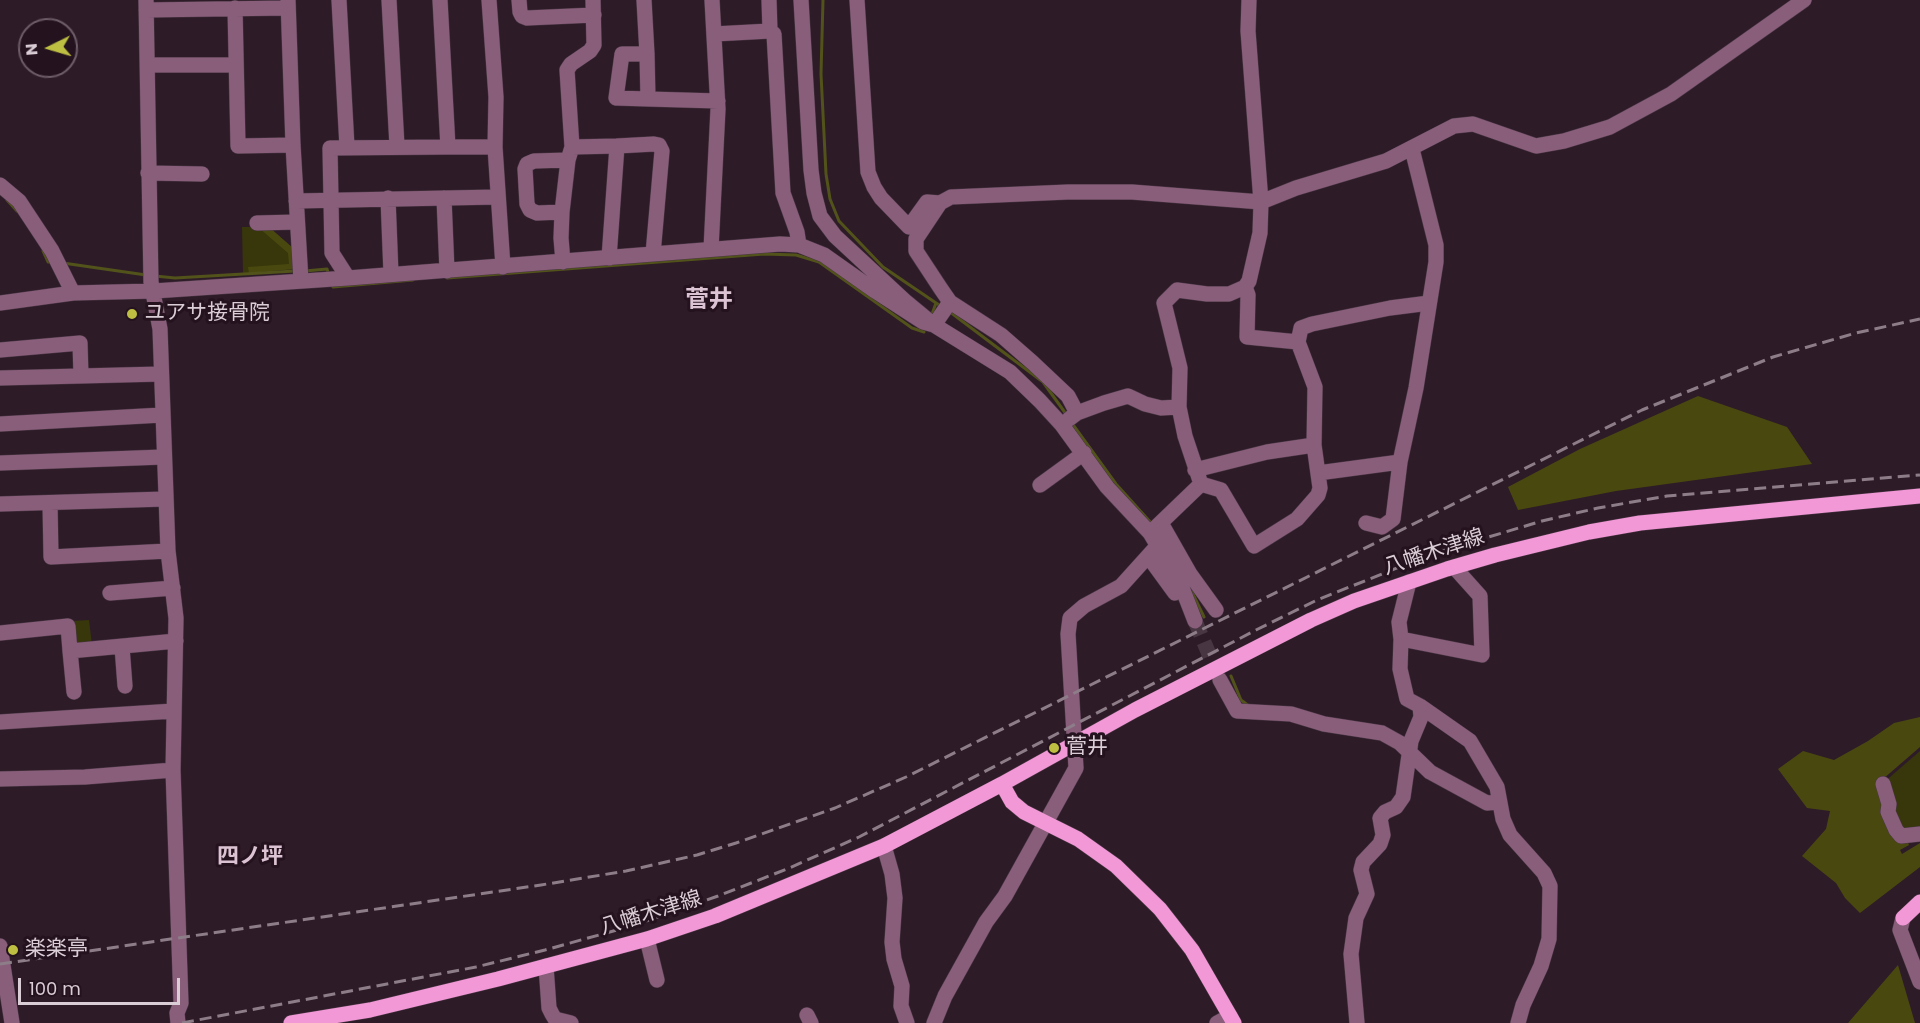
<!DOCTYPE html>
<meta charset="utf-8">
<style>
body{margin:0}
#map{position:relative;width:1920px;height:1023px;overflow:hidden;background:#2e1b28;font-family:Poppins,sans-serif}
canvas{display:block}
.north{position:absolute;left:18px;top:18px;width:60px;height:60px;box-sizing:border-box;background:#24121f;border:2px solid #6d5d68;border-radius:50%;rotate:265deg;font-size:16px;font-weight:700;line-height:24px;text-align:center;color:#dacdd5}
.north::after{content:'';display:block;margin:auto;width:21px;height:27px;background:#bebf42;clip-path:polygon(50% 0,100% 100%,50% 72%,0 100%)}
.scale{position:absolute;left:18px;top:978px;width:162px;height:27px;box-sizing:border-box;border:3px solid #dacdd5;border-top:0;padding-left:8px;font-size:18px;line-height:21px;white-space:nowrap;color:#dacdd5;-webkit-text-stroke:4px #24121f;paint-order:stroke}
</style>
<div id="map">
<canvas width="1920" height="1023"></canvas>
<div class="north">N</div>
<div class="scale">100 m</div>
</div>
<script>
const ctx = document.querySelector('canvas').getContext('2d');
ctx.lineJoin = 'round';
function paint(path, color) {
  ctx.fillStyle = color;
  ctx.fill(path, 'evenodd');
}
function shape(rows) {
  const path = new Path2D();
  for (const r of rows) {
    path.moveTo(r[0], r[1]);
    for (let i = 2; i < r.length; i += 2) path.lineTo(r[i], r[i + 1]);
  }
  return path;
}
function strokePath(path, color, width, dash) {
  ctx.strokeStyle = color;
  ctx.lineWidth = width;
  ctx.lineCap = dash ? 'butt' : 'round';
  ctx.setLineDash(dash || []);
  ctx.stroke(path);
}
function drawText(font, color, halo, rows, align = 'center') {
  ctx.font = font + ' Poppins,"Noto Sans JP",sans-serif';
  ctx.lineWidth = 6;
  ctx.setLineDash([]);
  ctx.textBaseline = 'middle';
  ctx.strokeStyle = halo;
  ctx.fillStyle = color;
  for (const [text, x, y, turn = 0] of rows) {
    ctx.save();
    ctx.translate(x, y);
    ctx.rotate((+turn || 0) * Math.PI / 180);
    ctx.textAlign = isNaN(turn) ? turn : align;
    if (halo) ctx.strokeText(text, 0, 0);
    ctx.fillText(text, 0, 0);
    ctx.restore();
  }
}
const green = shape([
 [242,227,269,227,294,249,295,269,243,273],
 [89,620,92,645,80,647,74,642,72,621],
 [1920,751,1920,831,1904,832,1883,783]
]);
const forest = shape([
 [258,227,269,227,294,249,295,269,249,273,248,267,289,264,288,253],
 [1698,396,1787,427,1812,464,1616,491,1518,510,1508,487,1580,449],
 [1920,717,1920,747,1883,779,1909,845,1900,850,1902,854,1920,843,1920,867,1860,913,1845,898,1836,883,1802,856,1826,829,1830,811,1807,808,1778,769,1803,751,1834,760,1868,741,1894,723],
 [1898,965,1915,1023,1848,1023]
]);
const stream = shape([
 [823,0,821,74,826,174,830,199,839,221,883,267,942,307],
 [7,200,17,211],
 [43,251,48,262,51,262],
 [63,263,146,275],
 [305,271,327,269,329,276],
 [155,276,175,278,295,271],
 [447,278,764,254,796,255,819,262,912,328,924,332],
 [332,285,333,287,413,280],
 [950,312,1043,382,1066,414],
 [932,314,936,303],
 [1071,422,1116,484,1153,525],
 [1192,592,1204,617],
 [1231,676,1241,700,1249,706]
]);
const minorTunnel = shape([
 [1195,621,1220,680]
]);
const minor = shape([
 [146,0,151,282,160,329,168,551,176,618,173,770,181,1003,177,1013,178,1023],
 [288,0,293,145,301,281],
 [339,0,347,147],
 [389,0,397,146],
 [440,0,448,147,495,147],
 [489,0,496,97,495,147,503,267],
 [519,0,520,12,522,16,527,18,594,15],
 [644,0,647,54,622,54,616,98,648,99],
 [769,0,770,31],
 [801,0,811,170,814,193,820,216,835,236,905,301,934,325,1010,372,1040,401,1062,425,1107,487,1150,533,1181,585,1195,621],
 [857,0,868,172,874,187,881,198,909,227,927,202,940,203],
 [235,8,238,146,293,145],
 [146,10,287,8],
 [714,34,770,31,774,34,783,193,797,232,799,245],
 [647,54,648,99,718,101],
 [148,65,236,65],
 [617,146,654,144,659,145,662,151,653,254],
 [572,147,617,146,609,258],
 [568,160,562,212,537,213,530,210,527,204,525,169,527,164,534,161,568,160,572,147,567,70,571,64,590,51,594,45,593,0],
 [148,173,202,174],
 [0,185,19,201,52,251,73,293],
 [388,198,391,274],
 [444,198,447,271],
 [296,201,497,197],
 [562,212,561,238,563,262],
 [257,223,297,222],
 [711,249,718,109,712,0],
 [348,278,332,253,330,148,448,147],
 [0,303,73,293,154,291,348,278,780,244,799,245,824,255,875,291,923,322,934,325,950,302],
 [1298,342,1301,328,1312,324,1390,308,1429,303],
 [0,350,80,343,81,376],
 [0,378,161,374],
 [1077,413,1068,396,1033,363,1001,335,950,302,941,289,916,251,916,239,940,203,951,197,1068,192,1132,192,1261,202,1296,188,1386,161,1454,126,1473,124,1536,146,1564,141,1610,127,1671,94,1804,0],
 [1069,419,1077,413,1104,403,1128,396,1145,404,1161,408,1179,407],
 [0,424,162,415],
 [0,463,163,457],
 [1195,470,1267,452,1314,445],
 [1318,473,1400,462,1416,388,1436,262,1436,245,1412,149],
 [1201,484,1221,490,1254,546,1297,519,1318,495,1320,488,1314,445,1315,387,1298,342,1247,337,1248,295,1245,287],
 [1040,485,1084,453],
 [50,503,51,557,168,551],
 [0,504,165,499],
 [1161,523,1190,574,1216,610],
 [1366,523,1382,527,1393,519,1400,462],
 [1150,533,1201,484,1185,436,1179,407,1180,368,1164,303,1177,290,1207,294,1229,294,1245,287,1249,281,1260,233,1261,202,1248,31,1249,0],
 [1148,556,1175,593],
 [1409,582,1399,622,1401,639,1482,655,1480,596,1454,567],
 [110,593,173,588],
 [0,633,68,626,70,651,176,641],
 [1401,639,1400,669,1407,699,1420,706,1470,741,1497,787,1503,819,1510,835,1544,873,1550,886,1549,939,1541,966,1523,1005,1518,1023],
 [122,647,125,686],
 [70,651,74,692],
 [1220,680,1237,711,1291,714,1324,724,1382,733,1400,743,1430,772,1487,803,1499,802],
 [0,722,174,711],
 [0,779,85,777,173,770],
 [1883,784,1889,804,1888,812,1896,830,1901,836,1920,834],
 [884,846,892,874,895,898,892,942,894,959,902,986,901,1006,907,1023],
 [1903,918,1900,930,1920,982],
 [647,939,657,980],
 [0,946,12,1023],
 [546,966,549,1008,552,1014,555,1019,571,1023],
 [807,1015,811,1023],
 [934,1023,945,996,986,922,1005,896,1076,768,1068,634,1070,618,1084,606,1121,586,1158,545],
 [1217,1023,1230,1016],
 [1357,1023,1351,954,1356,918,1367,894,1361,870,1363,862,1380,844,1383,835,1380,818,1385,812,1396,807,1403,797,1411,741,1421,717,1420,706]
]);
const major = shape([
 [1002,784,1012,802,1024,812,1078,839,1116,866,1160,909,1192,950,1234,1023],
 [1903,918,1920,902],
 [291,1023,370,1010,498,979,647,939,715,916,884,846,1002,784,1135,710,1311,620,1354,601,1447,569,1495,555,1589,532,1640,523,1920,496]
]);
const rail = shape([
 [0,964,541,885,626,871,697,855,736,843,835,808,906,777,1642,410,1773,357,1856,333,1920,319],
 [182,1023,476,967,545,950,635,925,718,896,787,869,859,837,1256,630,1317,600,1432,554,1542,521,1598,508,1667,496,1920,475]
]);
const markers = [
 [132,314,6,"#bebf42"],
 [1054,748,6,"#bebf42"],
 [13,950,6,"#bebf42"]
];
const poiNames = [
 ["ユアサ接骨院",144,314],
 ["菅井",1066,748],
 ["楽楽亭",25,950]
];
const streetNames = [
 ["八幡木津線",1434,553,-18],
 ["八幡木津線",651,914,-17]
];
const neighbourhoodNames = [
 ["四ノ坪",250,857]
];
const quarterNames = [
 ["菅井",709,301]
];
paint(green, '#37370b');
paint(forest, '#49490f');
strokePath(stream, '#52531a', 3);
strokePath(minorTunnel, '#483642', 15, [15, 8]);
strokePath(minor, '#4a3744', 16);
strokePath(major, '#4a3744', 16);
strokePath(minor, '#895e7b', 15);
strokePath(major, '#f298d7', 15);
strokePath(rail, '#8d7d88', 3, [12, 6]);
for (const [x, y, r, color] of markers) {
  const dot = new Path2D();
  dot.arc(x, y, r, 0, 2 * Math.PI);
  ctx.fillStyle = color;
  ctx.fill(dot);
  strokePath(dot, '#24121f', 2);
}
drawText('21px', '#dacdd5', '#24121f', poiNames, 'left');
drawText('21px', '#dacdd5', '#24121f', streetNames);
drawText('bold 22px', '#dcc3d3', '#24121f', neighbourhoodNames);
drawText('bold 24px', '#dcc3d3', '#24121f', quarterNames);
</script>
